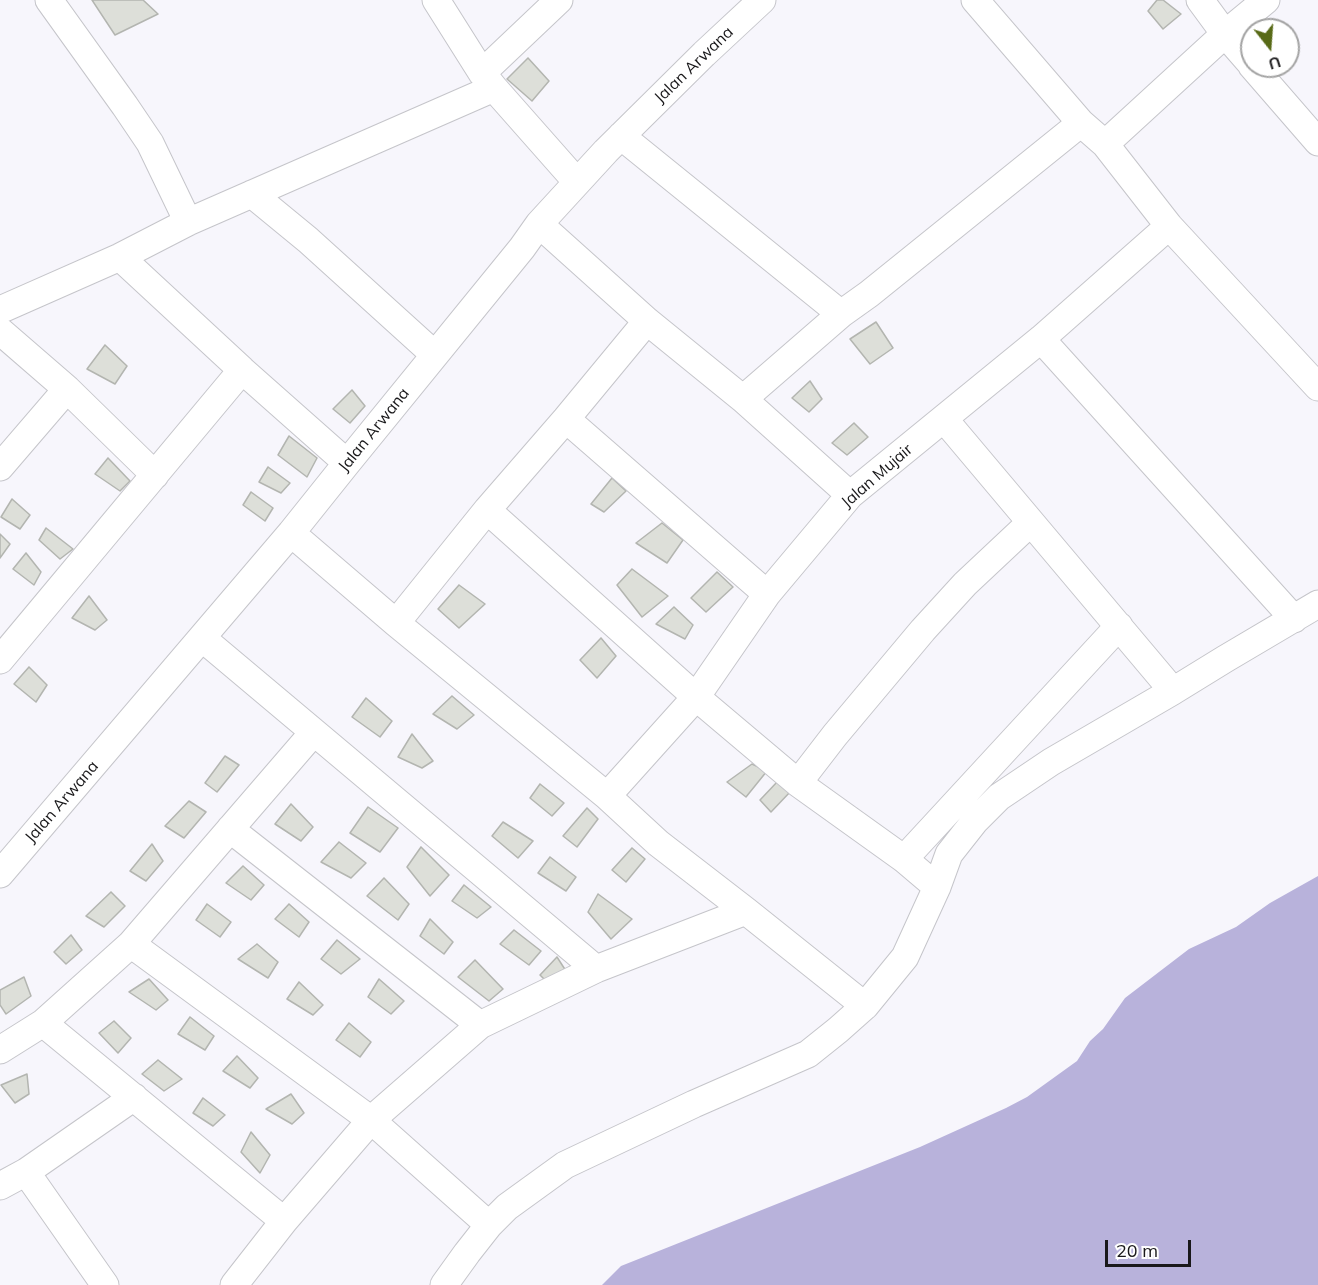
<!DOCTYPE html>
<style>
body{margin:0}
#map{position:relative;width:1318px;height:1285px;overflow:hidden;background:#f7f6fc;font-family:Mulish,sans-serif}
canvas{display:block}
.north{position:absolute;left:1240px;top:18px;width:60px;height:60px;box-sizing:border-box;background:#fff;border:2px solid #a3a3a3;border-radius:50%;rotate:163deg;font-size:16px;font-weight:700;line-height:24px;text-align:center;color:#19181a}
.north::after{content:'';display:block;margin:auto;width:21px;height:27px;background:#586a17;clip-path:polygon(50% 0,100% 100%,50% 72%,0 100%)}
.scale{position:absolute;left:1105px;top:1240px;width:86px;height:27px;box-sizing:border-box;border:3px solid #19181a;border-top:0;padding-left:8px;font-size:18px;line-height:21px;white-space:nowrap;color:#19181a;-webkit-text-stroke:4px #fff;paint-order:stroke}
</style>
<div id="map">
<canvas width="1318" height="1285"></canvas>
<div class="north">U</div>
<div class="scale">20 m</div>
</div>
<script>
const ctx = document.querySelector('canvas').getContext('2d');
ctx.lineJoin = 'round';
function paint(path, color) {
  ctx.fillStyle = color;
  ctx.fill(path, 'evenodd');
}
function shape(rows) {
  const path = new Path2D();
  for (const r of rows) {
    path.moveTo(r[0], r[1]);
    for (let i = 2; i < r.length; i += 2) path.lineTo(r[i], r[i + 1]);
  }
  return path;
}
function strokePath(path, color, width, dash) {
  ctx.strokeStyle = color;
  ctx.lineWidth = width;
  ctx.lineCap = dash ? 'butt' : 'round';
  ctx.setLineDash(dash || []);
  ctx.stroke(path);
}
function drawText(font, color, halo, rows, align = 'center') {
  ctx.font = font + ' Mulish,sans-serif';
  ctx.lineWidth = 4.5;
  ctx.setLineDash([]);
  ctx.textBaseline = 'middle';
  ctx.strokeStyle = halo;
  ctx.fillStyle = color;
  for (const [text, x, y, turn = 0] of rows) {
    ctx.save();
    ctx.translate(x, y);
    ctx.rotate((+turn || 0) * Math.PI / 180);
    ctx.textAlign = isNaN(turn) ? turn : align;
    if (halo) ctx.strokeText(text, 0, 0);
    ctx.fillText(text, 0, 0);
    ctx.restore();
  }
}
const water = shape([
 [1318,876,1318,1285,602,1285,621,1266,920,1147,1006,1108,1027,1097,1077,1061,1090,1041,1103,1029,1125,998,1189,949,1236,927,1270,903]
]);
const building = shape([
 [92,0,143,0,158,14,115,35,92,0],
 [1157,0,1163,0,1181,14,1163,29,1148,11,1157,0],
 [528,58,549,81,532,101,507,79,528,58],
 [876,322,893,348,870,364,850,339,876,322],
 [105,345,127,366,115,384,87,369,105,345],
 [810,381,822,399,809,412,792,398,810,381],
 [352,390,365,406,350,423,333,409,352,390],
 [854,423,868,437,847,455,832,443,854,423],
 [289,436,317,458,307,477,278,455,289,436],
 [108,458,130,481,120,491,95,474,108,458],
 [268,467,290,483,281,493,259,482,268,467],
 [612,478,626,491,604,512,591,504,612,478],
 [251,492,273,508,265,521,243,505,251,492],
 [12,499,30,515,20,529,1,517,12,499],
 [662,523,683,540,667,563,636,543,662,523],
 [46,528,73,549,60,559,39,540,46,528],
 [0,534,10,544,0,558,0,534],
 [26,553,41,572,34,585,13,569,26,553],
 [632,569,668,596,642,617,617,585,632,569],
 [717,572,733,587,706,612,691,598,717,572],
 [459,585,485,604,459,628,438,609,459,585],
 [89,596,107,620,95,630,72,618,89,596],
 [674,607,693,625,685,639,656,624,674,607],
 [601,638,616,656,597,678,580,660,601,638],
 [29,667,47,685,36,702,14,684,29,667],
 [452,696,474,715,457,729,433,714,452,696],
 [366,698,392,721,380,737,352,717,366,698],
 [412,734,433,761,422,768,398,757,412,734],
 [225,756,239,765,217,792,205,783,225,756],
 [752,764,767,771,746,797,727,782,752,764],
 [778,781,791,791,771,812,760,800,778,781],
 [540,784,564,803,552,816,530,798,540,784],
 [189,801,206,812,184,838,165,826,189,801],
 [291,804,313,827,301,841,275,824,291,804],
 [368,807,398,828,380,852,350,833,368,807],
 [587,808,598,819,577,847,563,836,587,808],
 [503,822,533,841,518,858,492,836,503,822],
 [339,842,366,863,351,878,321,862,339,842],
 [152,844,163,861,146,881,130,871,152,844],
 [421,847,449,875,430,896,407,867,421,847],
 [632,848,645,859,626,882,612,870,632,848],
 [550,857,576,877,566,891,538,873,550,857],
 [243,866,264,885,251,900,226,883,243,866],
 [384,878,409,904,398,920,367,896,384,878],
 [464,885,491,907,477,918,452,901,464,885],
 [111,892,125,906,104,927,86,916,111,892],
 [598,894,632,919,611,939,588,912,598,894],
 [207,904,231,922,220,937,196,920,207,904],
 [289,904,309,922,299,937,275,919,289,904],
 [430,919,453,942,444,954,420,936,430,919],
 [514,930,541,951,529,965,500,944,514,930],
 [71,935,82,950,66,964,54,952,71,935],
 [337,940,360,959,341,974,321,959,337,940],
 [257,944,278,962,268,978,238,959,257,944],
 [557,957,566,971,550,985,540,975,557,957],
 [475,960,503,989,489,1001,458,977,475,960],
 [24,977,31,996,6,1014,0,1005,0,990,24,977],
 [149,979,168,1000,156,1010,129,992,149,979],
 [379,979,404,1001,391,1014,368,997,379,979],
 [299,982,323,1005,313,1015,287,999,299,982],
 [190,1017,214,1036,205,1050,178,1034,190,1017],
 [114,1021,131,1038,118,1053,99,1033,114,1021],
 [349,1023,371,1042,360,1057,336,1040,349,1023],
 [237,1056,258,1078,250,1088,223,1071,237,1056],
 [158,1060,182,1079,164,1091,142,1074,158,1060],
 [27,1074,29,1094,15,1103,1,1085,27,1074],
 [291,1094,304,1113,292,1124,266,1109,291,1094],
 [203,1098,225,1115,213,1126,193,1113,203,1098],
 [251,1132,270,1155,260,1173,241,1152,251,1132]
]);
const street = shape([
 [49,0,125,106,150,143,188,222],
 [436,0,482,73,494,88,577,182],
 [975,0,1081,123,1105,144,1169,226,1318,387],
 [1200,0,1225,34,1252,65],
 [1252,66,1318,142],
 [482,73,559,0],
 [621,136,841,314],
 [1105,144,1225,34,1266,0],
 [252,194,308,240,435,355],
 [539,224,647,321,743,399,841,314,869,294,1081,123],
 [120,257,242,370,347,463],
 [0,310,120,257,188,222,494,88],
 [0,331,67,389,155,475],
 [1041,339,1294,619],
 [743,399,850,495],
 [566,419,767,594],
 [944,419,1173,691],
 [0,467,67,389],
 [487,510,566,419,647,321],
 [291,533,396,623,607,796,658,843,746,911,865,1006],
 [396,623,487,510,696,697,798,783,904,859,937,887],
 [202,638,596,969,480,1025,371,1120,284,1221,234,1285],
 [0,660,242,370],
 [798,783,835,735,923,630,965,584,1030,523],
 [607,796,696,697,767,594,850,495,1041,339,1169,226],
 [230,829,480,1025],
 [904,859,1119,626],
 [0,874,291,533,347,463,522,248,539,224,606,151,704,54,762,0],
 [131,944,371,1120,489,1225],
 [596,969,746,911],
 [43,1023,284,1221],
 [0,1050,43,1023,131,944,313,733],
 [26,1172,105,1285],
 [0,1186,26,1172,134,1097],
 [444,1285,467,1253,489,1225,507,1207,565,1165,694,1104,808,1054,838,1030,865,1006,905,957,937,887,949,854,975,821,999,797,1051,762,1173,691,1225,659,1318,604]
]);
const streetNames = [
 ["Jalan Arwana",694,65,-44],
 ["Jalan Arwana",374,430,-51],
 ["Jalan Mujair",877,476,-41],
 ["Jalan Arwana",62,802,-49]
];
paint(water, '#b8b2db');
paint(building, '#dddfd9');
strokePath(building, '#b3b5b0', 1.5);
strokePath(street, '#c5c5ca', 29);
strokePath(street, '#fff', 27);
drawText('16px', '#19181a', '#fff', streetNames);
</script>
